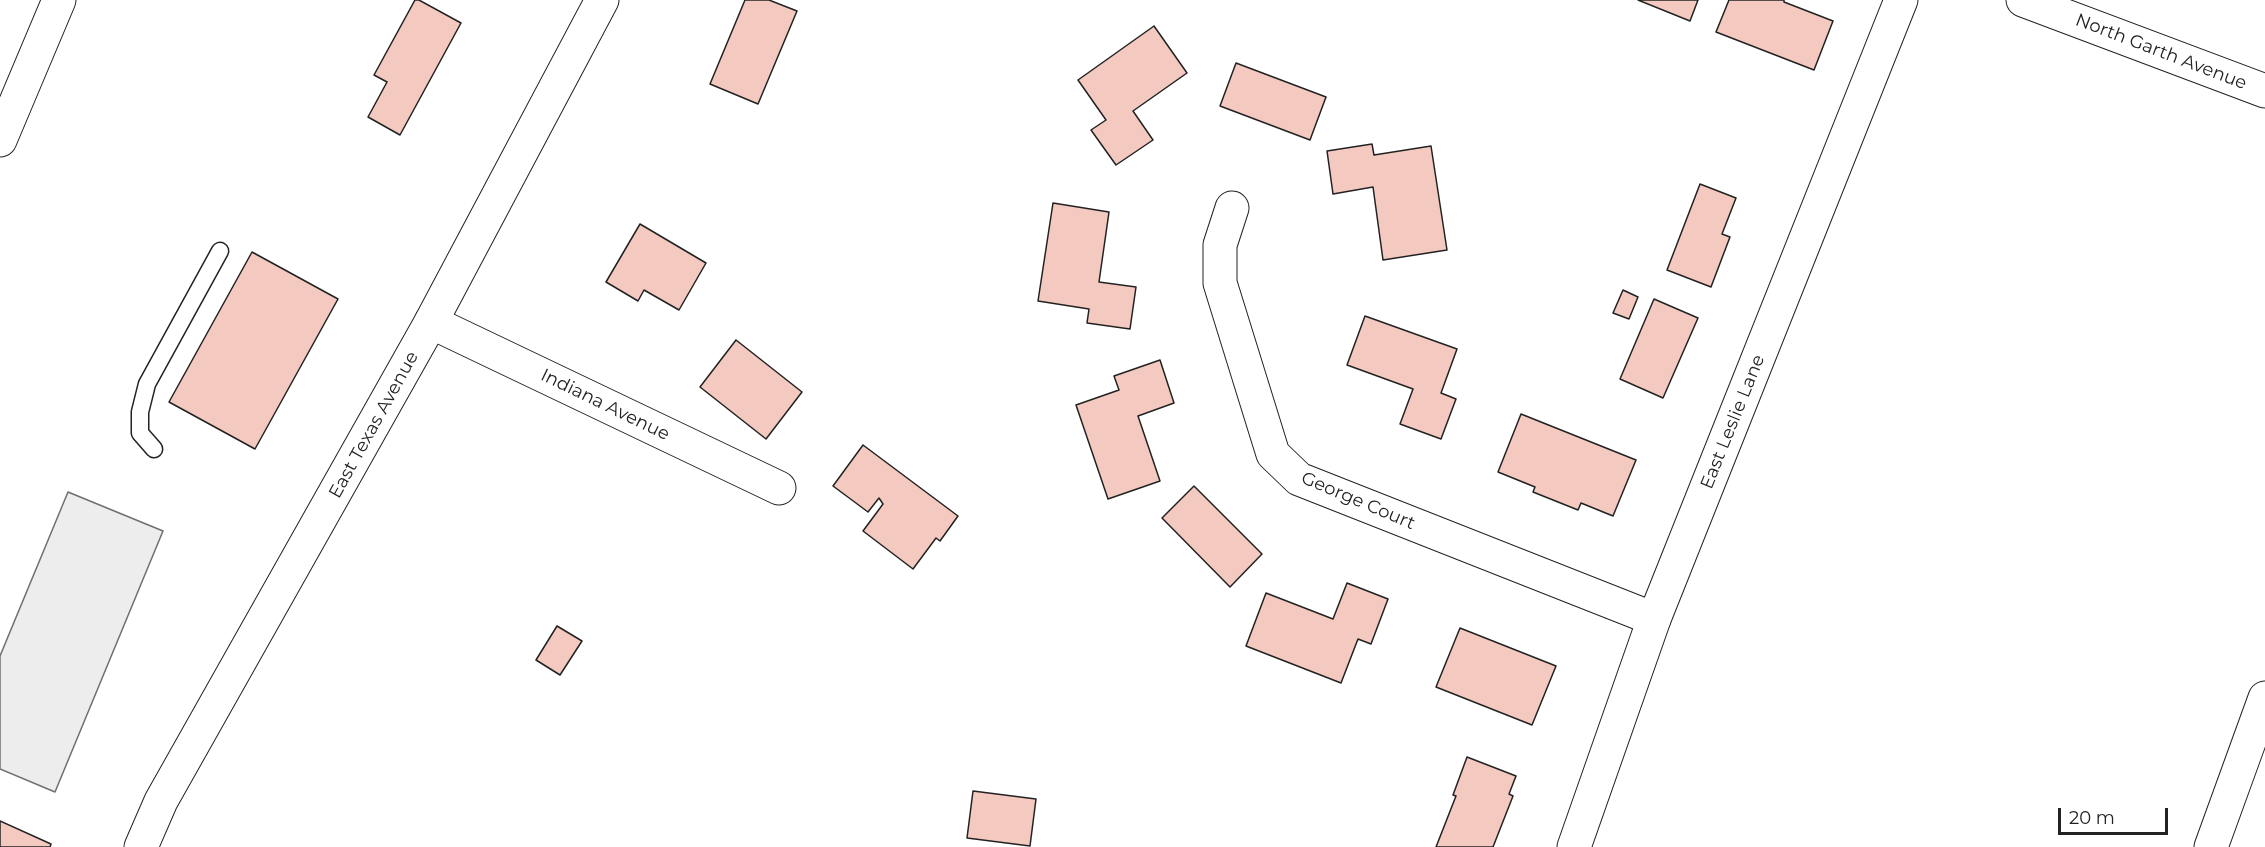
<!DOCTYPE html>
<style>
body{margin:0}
#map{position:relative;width:2265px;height:847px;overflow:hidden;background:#fff;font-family:Montserrat,sans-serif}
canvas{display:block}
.scale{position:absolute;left:2058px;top:808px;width:110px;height:27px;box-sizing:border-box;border:3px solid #222;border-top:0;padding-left:8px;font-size:18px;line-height:21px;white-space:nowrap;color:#222;-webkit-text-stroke:4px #fff;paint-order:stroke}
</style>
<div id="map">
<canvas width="2265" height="847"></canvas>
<div class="scale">20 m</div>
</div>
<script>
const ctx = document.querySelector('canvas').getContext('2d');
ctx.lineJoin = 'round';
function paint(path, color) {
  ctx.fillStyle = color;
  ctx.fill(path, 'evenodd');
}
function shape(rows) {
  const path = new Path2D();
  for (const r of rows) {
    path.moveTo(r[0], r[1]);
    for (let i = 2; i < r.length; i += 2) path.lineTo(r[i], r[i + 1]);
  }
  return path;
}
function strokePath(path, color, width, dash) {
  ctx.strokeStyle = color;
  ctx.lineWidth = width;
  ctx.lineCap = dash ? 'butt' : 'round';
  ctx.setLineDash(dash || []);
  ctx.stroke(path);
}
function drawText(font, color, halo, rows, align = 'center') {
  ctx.font = font + ' Montserrat,sans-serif';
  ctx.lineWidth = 4.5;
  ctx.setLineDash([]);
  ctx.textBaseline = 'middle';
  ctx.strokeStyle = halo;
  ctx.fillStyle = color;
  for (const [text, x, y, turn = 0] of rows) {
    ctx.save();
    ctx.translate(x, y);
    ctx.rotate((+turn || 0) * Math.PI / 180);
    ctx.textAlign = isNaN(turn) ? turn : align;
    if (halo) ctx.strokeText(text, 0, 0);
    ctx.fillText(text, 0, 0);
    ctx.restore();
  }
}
const parking = shape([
 [68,492,163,531,55,792,0,769,0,656,68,492]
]);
const building = shape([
 [415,0,419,0,461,23,400,135,368,117,387,82,374,75,415,0],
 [745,0,769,0,797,11,758,104,710,84,745,0],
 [1638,0,1698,0,1690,21,1638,0],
 [1729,0,1784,0,1784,2,1833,21,1814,70,1716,32,1729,0],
 [1154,26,1187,73,1133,111,1153,140,1116,165,1091,130,1106,120,1078,80,1154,26],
 [1236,63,1326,97,1310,140,1220,106,1236,63],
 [1372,144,1374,155,1431,146,1447,250,1383,260,1373,187,1333,194,1327,151,1372,144],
 [1700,184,1736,198,1722,234,1730,237,1711,287,1667,270,1700,184],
 [1053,203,1109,212,1099,282,1136,287,1130,329,1087,323,1089,309,1038,301,1053,203],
 [640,224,706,263,679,310,644,290,638,301,606,282,640,224],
 [252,252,338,299,255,449,169,402,252,252],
 [1623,290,1638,297,1629,319,1613,313,1623,290],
 [1654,299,1698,318,1663,398,1620,379,1654,299],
 [1365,316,1457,349,1441,393,1456,399,1441,439,1400,424,1413,389,1347,365,1365,316],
 [736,340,802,392,766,439,700,387,736,340],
 [1160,360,1174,403,1138,416,1160,481,1108,499,1076,405,1119,390,1114,376,1160,360],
 [1521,414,1636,460,1613,516,1581,503,1578,510,1533,492,1535,487,1498,472,1521,414],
 [863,445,958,516,940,541,936,538,913,569,863,531,883,504,879,498,868,512,833,486,863,445],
 [1194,486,1262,554,1230,587,1162,518,1194,486],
 [1347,583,1388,599,1371,644,1358,639,1341,683,1246,646,1266,593,1333,619,1347,583],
 [557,626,582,641,560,675,536,660,557,626],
 [1460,628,1556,666,1532,725,1436,687,1460,628],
 [1467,757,1516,776,1509,794,1513,796,1493,847,1436,847,1456,796,1453,795,1467,757],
 [973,791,1036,799,1030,846,967,838,973,791],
 [0,821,51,844,50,847,0,847,0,821]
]);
const lane = shape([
 [154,449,140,433,140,412,147,384,220,251]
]);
const street = shape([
 [1232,208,1220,245,1220,283,1273,454,1299,479,1654,619],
 [431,322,779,488],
 [2211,847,2265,698]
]);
const secondary = shape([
 [2023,0,2265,91],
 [141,847,161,801,431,322,602,0],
 [1574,847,1654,619,1901,0]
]);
const highway = shape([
 [0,140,59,0]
]);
const streetNames = [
 ["North Garth Avenue",2161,52,21],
 ["Indiana Avenue",605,405,26],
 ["East Leslie Lane",1733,422,-68],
 ["East Texas Avenue",374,425,-61],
 ["George Court",1358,501,23]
];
paint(parking, '#ededed');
strokePath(parking, '#6f6f6f', 1.5);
paint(building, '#f3c9c0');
strokePath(building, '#222', 1.5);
strokePath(lane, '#222', 19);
strokePath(street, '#222', 35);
strokePath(secondary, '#222', 35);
strokePath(highway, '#222', 35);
strokePath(lane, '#fff', 16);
strokePath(street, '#fff', 33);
strokePath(secondary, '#fff', 33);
strokePath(highway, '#fff', 33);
drawText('18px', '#222', '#fff', streetNames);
</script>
